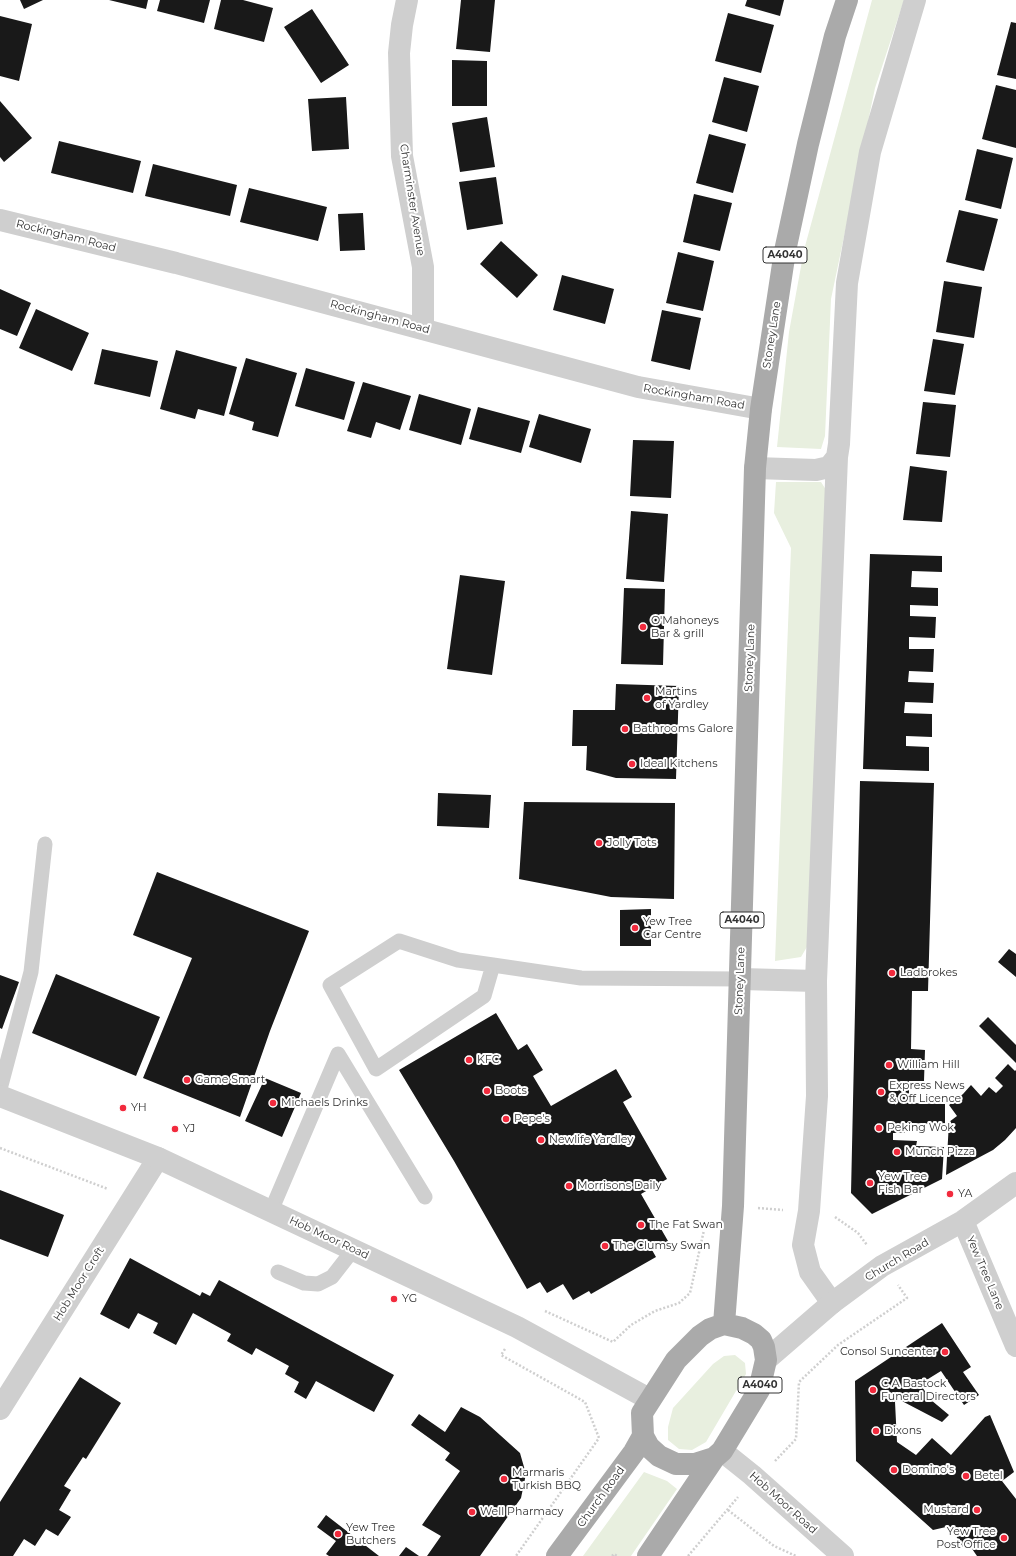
<!DOCTYPE html>
<style>
body{margin:0}
canvas{display:block;background:#fff}
</style>
<canvas width="1016" height="1556"></canvas>
<script>
const ctx = document.querySelector('canvas').getContext('2d');
ctx.lineJoin = 'round';
function paint(path, color) {
  ctx.fillStyle = color;
  ctx.fill(path, 'evenodd');
}
function shape(rows) {
  const path = new Path2D();
  for (const r of rows) {
    path.moveTo(r[0], r[1]);
    for (let i = 2; i < r.length; i += 2) path.lineTo(r[i], r[i + 1]);
  }
  return path;
}
function strokePath(path, color, width, dash) {
  ctx.strokeStyle = color;
  ctx.lineWidth = width;
  ctx.lineCap = dash ? 'butt' : 'round';
  ctx.setLineDash(dash || []);
  ctx.stroke(path);
}
function drawText(font, color, halo, rows, align = 'center') {
  ctx.font = font + ' Montserrat,sans-serif';
  ctx.lineWidth = 4;
  ctx.setLineDash([]);
  ctx.textBaseline = 'middle';
  ctx.strokeStyle = halo;
  ctx.fillStyle = color;
  for (const [text, x, y, turn = 0] of rows) {
    ctx.save();
    ctx.translate(x, y);
    ctx.rotate((+turn || 0) * Math.PI / 180);
    ctx.textAlign = isNaN(turn) ? turn : align;
    if (halo) ctx.strokeText(text, 0, 0);
    ctx.fillText(text, 0, 0);
    ctx.restore();
  }
}
const green = shape([
 [872,0,904,0,875,88,831,299,825,436,821,449,777,447,789,332,804,250],
 [776,482,821,482,828,493,808,945,801,957,775,961,791,548,774,513],
 [735,1355,745,1363,746,1374,706,1442,692,1450,679,1449,668,1440,668,1427,673,1408,713,1364,724,1356],
 [644,1472,667,1481,677,1489,631,1556,583,1556]
]);
const building = shape([
 [20,0,43,0,24,9],
 [109,0,148,0,146,9],
 [160,0,210,0,204,23,157,11],
 [221,0,243,0,273,8,264,42,214,29],
 [461,0,495,0,490,52,456,49],
 [747,0,784,0,780,16,745,6],
 [312,9,349,65,321,83,284,27],
 [728,13,774,25,761,73,715,61],
 [0,16,32,24,19,81,0,76],
 [1011,22,1016,23,1016,79,997,75],
 [452,60,487,61,487,106,452,106],
 [724,77,759,86,747,132,712,122],
 [996,85,1016,90,1016,148,982,139],
 [346,97,349,149,312,151,308,99],
 [0,101,32,138,4,162,0,157],
 [487,117,495,167,460,172,452,123],
 [709,134,746,144,733,193,696,183],
 [59,141,141,161,133,193,51,173],
 [977,149,1013,158,1001,209,965,200],
 [153,164,237,185,230,216,145,196],
 [496,177,503,224,467,230,459,182],
 [249,188,327,207,318,241,240,222],
 [694,194,732,203,720,251,683,242],
 [959,210,998,219,984,271,946,262],
 [363,213,365,250,340,251,338,214],
 [501,241,538,275,517,298,480,264],
 [678,252,714,261,703,311,666,303],
 [562,275,614,289,605,324,553,310],
 [944,281,982,287,974,338,936,332],
 [0,289,31,303,17,336,0,329],
 [36,309,89,333,72,371,19,348],
 [662,310,701,318,690,370,651,361],
 [933,339,964,344,955,395,924,391],
 [102,349,158,361,150,397,94,384],
 [176,350,237,367,224,416,198,409,195,419,160,409],
 [246,358,297,373,278,437,252,430,254,422,229,414],
 [306,368,355,382,344,420,295,406],
 [363,382,411,396,400,430,376,422,371,438,347,431],
 [419,394,471,409,461,445,409,430],
 [923,402,956,405,950,457,916,454],
 [478,407,530,421,521,453,469,439],
 [539,414,591,429,581,463,529,447],
 [633,440,674,441,671,498,630,496],
 [910,466,947,471,942,522,903,520],
 [631,511,668,514,664,582,626,579],
 [870,554,942,556,942,572,912,571,911,587,938,588,938,606,910,605,910,616,936,617,935,638,909,637,909,649,934,649,933,672,909,671,908,682,934,683,933,703,905,702,904,713,932,714,932,737,906,736,906,746,929,747,929,771,863,769],
 [460,575,505,581,492,675,447,669],
 [624,588,665,589,663,665,621,664],
 [616,684,679,686,676,779,616,778,586,770,587,746,572,746,573,710,615,710],
 [860,781,934,783,928,991,912,991,911,1049,925,1050,924,1081,909,1081,909,1103,945,1104,945,1124,905,1123,905,1133,893,1133,893,1140,917,1141,916,1146,944,1147,942,1179,872,1214,851,1193],
 [438,793,491,795,489,828,437,826],
 [524,802,675,803,674,899,611,897,519,879],
 [157,872,309,931,270,1031,240,1117,143,1078,192,958,133,935],
 [651,909,651,946,620,946,620,910],
 [1009,949,1016,954,1016,977,998,962],
 [56,974,160,1017,136,1076,32,1033],
 [0,975,19,982,2,1029,0,1028],
 [496,1013,518,1050,527,1044,543,1070,533,1076,551,1106,616,1069,632,1097,623,1102,667,1179,641,1194,668,1241,652,1250,656,1257,591,1294,589,1291,573,1300,563,1284,547,1293,540,1282,527,1289,454,1161,399,1070],
 [988,1017,1016,1045,1016,1063,979,1026],
 [1008,1064,1015,1071,1016,1070,1016,1128,1005,1140,993,1150,946,1175,949,1122,957,1116,949,1105,963,1094,971,1085,981,1096,989,1087,996,1093,1003,1086,995,1078],
 [265,1078,301,1093,282,1137,245,1121],
 [0,1190,64,1215,48,1257,0,1239],
 [130,1258,200,1296,202,1292,210,1296,219,1280,394,1375,374,1412,316,1381,306,1399,294,1392,299,1382,285,1374,289,1366,256,1348,252,1355,227,1341,231,1334,193,1313,176,1345,153,1333,158,1323,138,1313,129,1329,100,1314],
 [942,1323,971,1367,963,1372,979,1395,964,1405,941,1371,920,1384,931,1400,949,1415,942,1422,898,1399,895,1402,897,1442,916,1455,932,1438,951,1455,985,1417,990,1415,1014,1472,1002,1481,1016,1499,1016,1556,977,1556,968,1543,963,1547,954,1533,946,1527,933,1530,856,1461,855,1381],
 [80,1377,121,1403,86,1459,83,1457,64,1486,71,1490,59,1510,71,1517,58,1536,46,1529,35,1546,24,1539,13,1556,0,1556,0,1502],
 [461,1407,480,1417,520,1453,526,1474,521,1498,480,1556,427,1556,441,1536,422,1525,460,1471,445,1460,450,1453,411,1425,419,1414,445,1432],
 [326,1515,379,1556,329,1556,326,1554,336,1541,317,1527],
 [406,1547,419,1556,399,1556]
]);
const path = shape([
 [0,1148,108,1189],
 [758,1208,783,1210],
 [835,1217,858,1233,867,1245],
 [545,1311,613,1342,631,1325,655,1311,679,1303,690,1293,704,1230],
 [505,1349,501,1355,585,1402,599,1438,516,1556],
 [775,1461,796,1439,799,1382,838,1345,907,1298,898,1285],
 [728,1510,774,1546,796,1556],
 [612,1556,614,1554,617,1556],
 [688,1556,738,1497]
]);
const service = shape([
 [493,965,484,996,376,1069,330,985,399,941,458,960,493,965,581,978,741,979],
 [0,1089,31,972,45,844],
 [271,1211,338,1054,425,1197],
 [278,1272,304,1283,318,1284,332,1277,353,1250]
]);
const minor = shape([
 [407,0,402,25,399,53,402,156,423,267,423,329],
 [0,220,176,263,638,387,761,409],
 [755,468,816,470,829,467,837,457],
 [741,979,816,981,837,457,839,444,847,283,870,152,915,0],
 [816,981,817,1096,809,1211,803,1245,810,1272,832,1303],
 [0,1409,158,1158],
 [722,1451,752,1475,843,1556]
]);
const tertiary = shape([
 [0,1096,158,1158,517,1327,649,1399],
 [963,1221,1016,1346],
 [766,1360,832,1303,882,1266,963,1221,1016,1183]
]);
const primary = shape([
 [724,1324,733,1206,755,468,761,409,785,251,808,144,835,36,847,0],
 [557,1556,634,1452,643,1436],
 [648,1556,714,1458,722,1451,759,1390,766,1360,764,1347,761,1340,754,1334,742,1328,724,1324,710,1329,700,1336,676,1360,642,1413,643,1436,649,1447,659,1456,676,1464,695,1464,714,1458]
]);
const markers = [
 [643,627,4,"#f22a3d"],
 [647,698,4,"#f22a3d"],
 [625,729,4,"#f22a3d"],
 [632,764,4,"#f22a3d"],
 [599,843,4,"#f22a3d"],
 [635,928,4,"#f22a3d"],
 [892,973,4,"#f22a3d"],
 [469,1060,4,"#f22a3d"],
 [889,1065,4,"#f22a3d"],
 [187,1080,4,"#f22a3d"],
 [487,1091,4,"#f22a3d"],
 [881,1092,4,"#f22a3d"],
 [273,1103,4,"#f22a3d"],
 [123,1108,4,"#f22a3d"],
 [506,1119,4,"#f22a3d"],
 [879,1128,4,"#f22a3d"],
 [175,1129,4,"#f22a3d"],
 [541,1140,4,"#f22a3d"],
 [897,1152,4,"#f22a3d"],
 [870,1183,4,"#f22a3d"],
 [569,1186,4,"#f22a3d"],
 [950,1194,4,"#f22a3d"],
 [641,1225,4,"#f22a3d"],
 [605,1246,4,"#f22a3d"],
 [394,1299,4,"#f22a3d"],
 [945,1352,4,"#f22a3d"],
 [873,1390,4,"#f22a3d"],
 [876,1431,4,"#f22a3d"],
 [894,1470,4,"#f22a3d"],
 [966,1476,4,"#f22a3d"],
 [504,1479,4,"#f22a3d"],
 [977,1510,4,"#f22a3d"],
 [472,1512,4,"#f22a3d"],
 [338,1534,4,"#f22a3d"],
 [1004,1538,4,"#f22a3d"]
];
const shields = [
 [785,255,44],
 [742,920,44],
 [760,1385,44]
];
const shieldNames = [
 ["A4040",785,255],
 ["A4040",742,920],
 ["A4040",760,1385]
];
const streetNames = [
 ["Charminster Avenue",412,200,81],
 ["Rockingham Road",66,236,14],
 ["Rockingham Road",380,317,15],
 ["Stoney Lane",772,335,-81],
 ["Rockingham Road",694,397,10],
 ["Stoney Lane",750,658,-88],
 ["Stoney Lane",740,981,-88],
 ["Hob Moor Road",329,1238,25],
 ["Church Road",897,1260,-31],
 ["Yew Tree Lane",985,1273,67],
 ["Hob Moor Croft",79,1284,-58],
 ["Church Road",601,1497,-54],
 ["Hob Moor Road",783,1503,42]
];
const poiNames = [
 ["O'Mahoneys",651,621],
 ["Bar & grill",651,634],
 ["Martins",655,692],
 ["of Yardley",655,705],
 ["Bathrooms Galore",633,729],
 ["Ideal Kitchens",640,764],
 ["Jolly Tots",607,843],
 ["Yew Tree",643,922],
 ["Car Centre",643,935],
 ["Ladbrokes",900,973],
 ["KFC",477,1060],
 ["William Hill",897,1065],
 ["Game Smart",195,1080],
 ["Express News",889,1086],
 ["& Off Licence",889,1099],
 ["Boots",495,1091],
 ["Michaels Drinks",281,1103],
 ["YH",131,1108],
 ["Pepe's",514,1119],
 ["Peking Wok",887,1128],
 ["YJ",183,1129],
 ["Newlife Yardley",549,1140],
 ["Munch Pizza",905,1152],
 ["Yew Tree",878,1177],
 ["Fish Bar",878,1190],
 ["Morrisons Daily",577,1186],
 ["YA",958,1194],
 ["The Fat Swan",649,1225],
 ["The Clumsy Swan",613,1246],
 ["YG",402,1299],
 ["Consol Suncenter",937,1352,"right"],
 ["C A Bastock",881,1384],
 ["Funeral Directors",881,1397],
 ["Dixons",884,1431],
 ["Domino's",902,1470],
 ["Marmaris",512,1473],
 ["Turkish BBQ",512,1486],
 ["Betel",974,1476],
 ["Mustard",969,1510,"right"],
 ["Well Pharmacy",480,1512],
 ["Yew Tree",346,1528],
 ["Butchers",346,1541],
 ["Yew Tree",996,1532,"right"],
 ["Post Office",996,1545,"right"]
];
paint(green, '#e8efdf');
paint(building, '#191919');
strokePath(path, '#cfcfcf', 2.5, [2, 2]);
strokePath(service, '#cfcfcf', 15);
strokePath(minor, '#cfcfcf', 22);
strokePath(tertiary, '#cfcfcf', 22);
strokePath(primary, '#aaa', 22);
for (const [x, y, r, color] of markers) {
  const dot = new Path2D();
  dot.arc(x, y, r, 0, 2 * Math.PI);
  ctx.fillStyle = color;
  ctx.fill(dot);
  strokePath(dot, '#fff', 1.5);
}
for (const [x, y, w] of shields) {
  const box = new Path2D();
  box.roundRect(x - w / 2, y - 8, w, 16, 3);
  ctx.fillStyle = '#fff';
  ctx.fill(box);
  strokePath(box, '#323232', 1);
}
drawText('bold 10px', '#323232', null, shieldNames);
drawText('11px', '#323232', '#fff', streetNames);
drawText('11px', '#323232', '#fff', poiNames, 'left');
</script>
